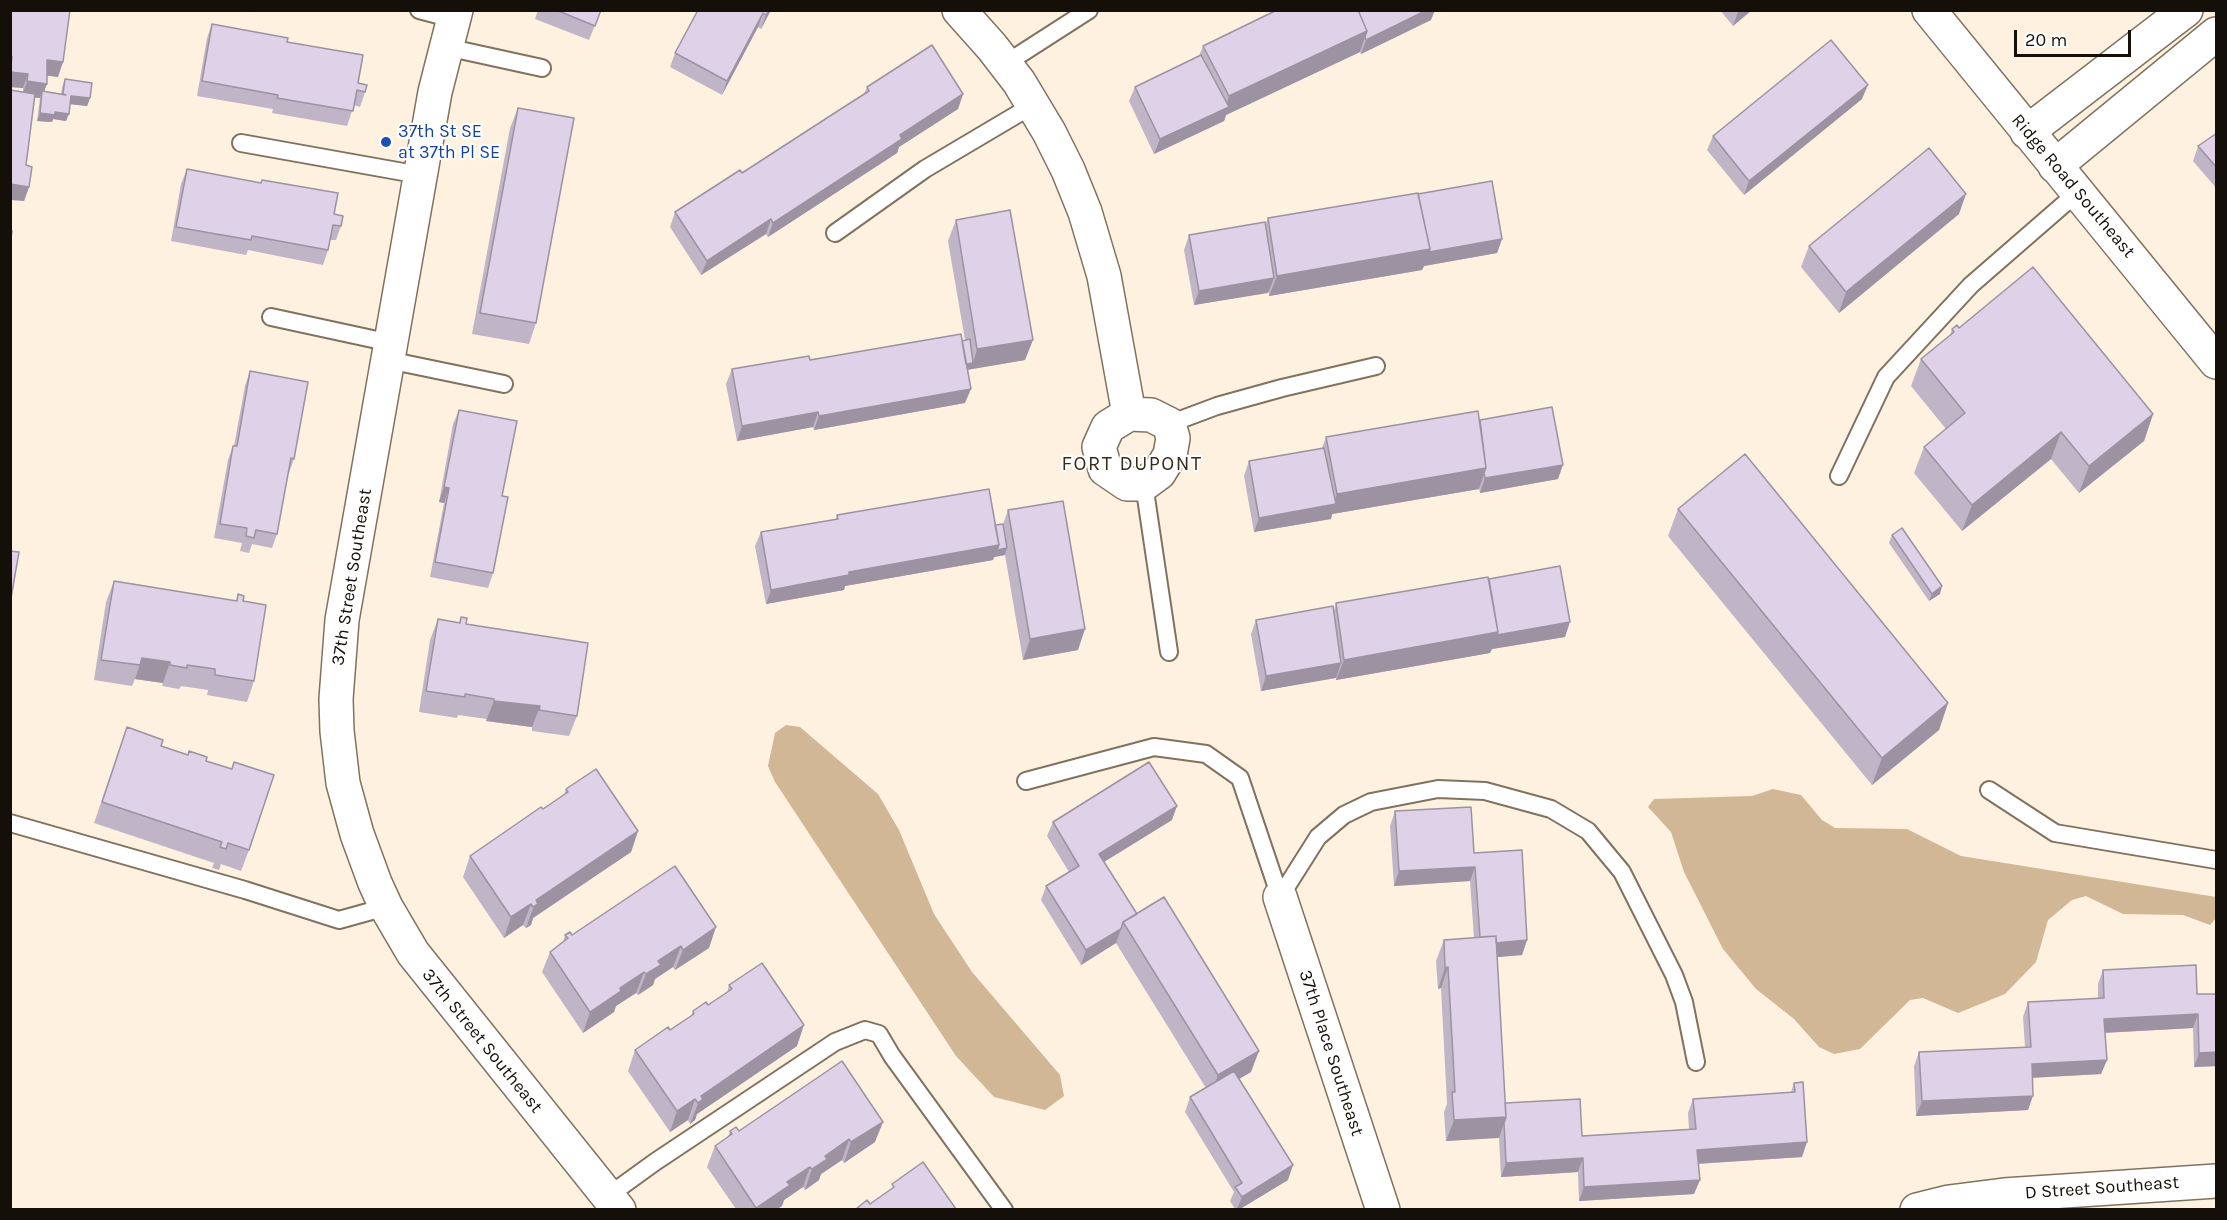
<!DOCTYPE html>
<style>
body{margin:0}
#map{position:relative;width:2227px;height:1220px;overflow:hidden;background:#fef1e0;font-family:Karla,sans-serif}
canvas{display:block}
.frame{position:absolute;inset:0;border:12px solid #140f08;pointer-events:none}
.scale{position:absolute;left:2014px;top:30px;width:117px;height:27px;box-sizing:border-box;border:3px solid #140f08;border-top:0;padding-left:8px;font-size:18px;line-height:21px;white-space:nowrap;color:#140f08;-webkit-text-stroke:4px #fff;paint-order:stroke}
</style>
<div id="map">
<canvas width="2227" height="1220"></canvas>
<div class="frame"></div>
<div class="scale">20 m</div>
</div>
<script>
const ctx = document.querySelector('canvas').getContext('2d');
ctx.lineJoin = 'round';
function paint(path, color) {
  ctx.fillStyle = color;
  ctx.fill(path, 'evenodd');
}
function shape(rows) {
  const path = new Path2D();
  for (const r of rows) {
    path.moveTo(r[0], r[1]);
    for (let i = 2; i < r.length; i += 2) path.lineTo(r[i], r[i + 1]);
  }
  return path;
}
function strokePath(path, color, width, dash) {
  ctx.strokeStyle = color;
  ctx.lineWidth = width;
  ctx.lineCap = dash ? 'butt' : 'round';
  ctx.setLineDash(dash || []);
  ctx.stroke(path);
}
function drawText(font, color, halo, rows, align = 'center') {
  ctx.font = font + ' Karla,sans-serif';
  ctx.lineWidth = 4.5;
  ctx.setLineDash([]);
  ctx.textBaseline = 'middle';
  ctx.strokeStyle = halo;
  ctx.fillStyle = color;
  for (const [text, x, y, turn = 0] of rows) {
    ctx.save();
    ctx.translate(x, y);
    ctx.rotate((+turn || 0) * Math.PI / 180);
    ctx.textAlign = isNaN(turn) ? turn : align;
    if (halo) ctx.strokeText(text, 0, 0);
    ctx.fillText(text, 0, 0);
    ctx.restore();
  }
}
const forest = shape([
 [786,725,800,727,878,794,899,830,934,914,972,972,1060,1075,1064,1096,1045,1110,994,1097,956,1056,775,782,768,766,775,733],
 [1773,789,1801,795,1822,820,1835,828,1907,829,1961,856,2216,897,2216,918,2210,925,2183,915,2123,914,2086,896,2072,900,2048,920,2036,962,2005,994,1958,1013,1923,998,1910,1000,1860,1049,1834,1054,1819,1047,1794,1019,1756,989,1723,949,1684,872,1671,832,1648,807,1654,799,1752,796]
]);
const service = shape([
 [419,10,453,19],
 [446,47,542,68],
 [1005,64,1089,10],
 [241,143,420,175],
 [835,233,925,169,1033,105],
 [271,317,391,343],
 [388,360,504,384],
 [1169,424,1217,406,1282,388,1376,366],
 [1839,476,1886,377,1971,285,2078,192],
 [1144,484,1169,652],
 [1026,781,1154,747,1206,754,1240,778,1280,897],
 [1989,790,2055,833,2216,860],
 [10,823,245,890,339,920,386,907],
 [1280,897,1318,837,1344,815,1371,802,1438,789,1485,791,1551,809,1588,831,1622,872,1674,975,1684,1002,1696,1062],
 [608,1196,655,1162,835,1042,865,1030,879,1034,892,1056,1004,1210]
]);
const minor = shape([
 [456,10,435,92,342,620,336,699,337,731,343,783,357,834,375,883,386,907,413,953,619,1210],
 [959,10,992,47,1019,82,1049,132,1068,170,1085,212,1104,276,1129,414],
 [2027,132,2186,10],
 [2055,166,2216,34],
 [1129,414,1151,415,1169,424,1173,438,1170,455,1159,473,1144,484,1127,484,1105,469,1099,447,1108,427,1129,414],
 [1280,897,1383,1210],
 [1917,1210,1949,1202,2004,1195,2216,1181]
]);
const secondary = shape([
 [1929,10,2216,362]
]);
const wall = shape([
 [10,10,58,77,47,75,44,92,61,95,62,87,65,79,90,98,87,106,70,104,66,121,53,119,52,122,37,121,40,98,35,98,26,165,29,187,24,201,23,88,10,87],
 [538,10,601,10,589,40,535,19],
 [698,10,771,10,761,29,758,27,722,95,670,67,675,53],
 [1720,10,1752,10,1733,26],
 [1431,20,1361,54,1360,52,1226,115,1224,121,1154,154,1129,101,1135,87,1199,56,1203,46],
 [212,24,287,42,365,92,360,107,354,105,347,126,272,113,273,109,197,96,207,38],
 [867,87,963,94,958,109,899,147,897,153,768,237,766,234,701,275,670,227,675,212,742,173,864,94],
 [1862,99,1744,195,1707,150,1713,136],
 [518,108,536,323,529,344,472,334,510,128],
 [2217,133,2217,189,2193,161,2198,146],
 [187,169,260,183,262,180,334,214,341,226,336,240,330,240,328,250,323,265,248,250,246,255,171,241,181,184],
 [1959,214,1839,313,1801,267,1809,246],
 [1268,218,1502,239,1497,253,1424,266,1422,270,1269,296,1269,292,1194,305,1184,250,1189,235,1265,225],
 [956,220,1025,360,967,370,965,403,814,430,813,427,737,441,726,384,732,369,965,340,948,241],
 [1959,328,2153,414,2144,441,2079,493,2051,459,1962,531,1914,473,1924,447,1946,429,1911,386,1921,359,1950,336,1952,329],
 [250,371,294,459,289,473,288,473,277,534,272,548,252,544,249,553,240,551,242,543,214,538,228,460,233,446,234,446,245,386],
 [459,410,502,496,493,573,488,588,430,577,444,503,439,502,453,424],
 [1480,420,1558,479,1480,493,1479,488,1479,489,1332,514,1331,519,1254,532,1244,476,1249,461,1322,448,1326,437],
 [1678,509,1948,703,1939,730,1872,785,1668,536],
 [1008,510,1078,650,1023,660,1005,555,994,557,993,560,845,586,844,590,766,604,755,546,761,532,836,519,837,515,995,525,1003,524],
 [1892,535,1940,594,1929,601,1889,543],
 [1489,579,1565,637,1492,649,1490,653,1336,680,1336,677,1261,691,1251,634,1256,620,1334,610,1336,603],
 [114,581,236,601,238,594,243,601,254,681,247,702,207,695,208,690,181,686,179,689,162,686,163,683,135,679,132,686,94,680,106,602],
 [461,617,466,624,577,716,569,736,532,731,532,727,486,721,487,719,458,715,457,718,419,712,430,640,438,619,459,623],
 [127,727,161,746,206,761,232,769,234,762,249,850,241,871,221,864,219,870,212,868,214,863,94,823],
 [566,789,638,831,631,852,533,918,531,925,526,928,523,925,504,938,463,877,470,856,564,795],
 [1395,811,1474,853,1527,940,1522,955,1497,957,1505,1103,1582,1136,1689,1129,1688,1113,1693,1099,1791,1092,1794,1083,1802,1157,1698,1164,1694,1194,1579,1201,1578,1172,1501,1177,1499,1137,1446,1141,1444,1112,1447,1104,1441,988,1438,989,1436,961,1444,940,1474,938,1470,881,1394,886,1390,826],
 [1172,820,1104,862,1137,914,1251,1072,1239,1079,1288,1180,1240,1209,1235,1209,1230,1201,1234,1192,1185,1112,1190,1097,1206,1088,1116,943,1081,965,1041,900,1046,886,1069,872,1047,836,1053,822],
 [565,935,572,935,709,948,675,970,673,967,655,979,653,985,638,995,636,993,616,1006,614,1012,583,1033,542,972,550,952,563,942],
 [2103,970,2197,994,2217,1066,2194,1067,2193,1028,2105,1033,2107,1060,2101,1074,2032,1078,2028,1110,1916,1116,1914,1066,1919,1052,2025,1047,2023,1017,2028,1002,2098,999,2098,984],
 [729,985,797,1046,697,1114,695,1120,690,1124,688,1120,670,1132,628,1071,635,1050,670,1030,691,1016,693,1011,708,1005,727,993],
 [842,1061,875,1142,844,1163,842,1160,821,1174,819,1180,805,1190,803,1187,784,1200,782,1206,777,1209,736,1209,707,1167,715,1146,728,1137,730,1131,739,1131]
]);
const shadedWall = shape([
 [769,10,771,10,761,29,766,15],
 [1427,10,1435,10,1431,20,1361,54,1366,40],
 [1740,10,1752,10,1733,26,1738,12],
 [763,13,758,27,722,95,727,81],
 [1367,31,1360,52,1226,115,1224,121,1154,154,1160,139,1225,109,1229,96],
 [47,60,63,62,58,77,42,75],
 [10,72,28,74,23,88,10,87],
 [27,81,47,84,42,97,42,91,40,98,22,96],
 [1868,85,1862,99,1744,195,1749,181],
 [963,94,958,109,899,147,897,153,768,237,773,223,900,135],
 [71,96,90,98,87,106,69,104],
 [55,112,69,114,66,121,53,119,52,122,37,121,40,113],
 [10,184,29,187,24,201,10,200],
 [1966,194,1959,214,1839,313,1846,292],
 [771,219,766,234,701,275,707,261],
 [1502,239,1497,253,1424,266,1422,270,1269,296,1277,276,1430,249],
 [1274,278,1268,293,1194,305,1199,291],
 [1033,340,1025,360,960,371,962,364,973,363,977,349],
 [971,389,965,403,814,430,819,416],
 [818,412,813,427,737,441,742,426],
 [2153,414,2144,441,2079,493,2089,466],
 [2061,432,2051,459,1962,531,1972,505],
 [1563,465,1558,479,1480,493,1485,478],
 [1486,468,1479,489,1332,514,1331,519,1254,532,1259,518,1333,505,1337,494],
 [444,487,449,488,444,503,439,502],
 [999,545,1007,548,1005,555,994,557,993,560,845,586,844,590,766,604,771,590,849,572],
 [1942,586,1940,594,1929,601,1932,594],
 [1570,622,1565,637,1492,649,1490,653,1336,680,1344,660,1498,632],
 [1085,629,1078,650,1023,660,1030,639],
 [142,658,170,662,163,683,135,679],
 [1341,663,1336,678,1261,691,1266,676],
 [494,701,540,706,532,727,486,721],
 [1948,703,1939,730,1872,785,1882,758],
 [1177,806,1172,820,1094,868,1099,854],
 [638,831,631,852,533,918,531,925,526,928,536,900],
 [1475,867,1470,881,1394,886,1399,871],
 [531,904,523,925,504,938,511,917],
 [716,927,709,948,675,970,683,950],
 [1121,929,1116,943,1081,965,1086,950],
 [1527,940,1522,955,1475,959,1480,944],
 [681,946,673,967,655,979,653,985,638,995,646,974,658,961],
 [1448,967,1441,988,1438,989,1445,968],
 [644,972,636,993,616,1006,614,1012,583,1033,590,1012,620,988],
 [2198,1014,2193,1028,2099,1033,2104,1019],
 [804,1025,797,1046,697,1114,695,1120,690,1124,701,1096],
 [1259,1051,1251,1072,1210,1096,1218,1075],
 [2217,1052,2217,1066,2194,1067,2199,1053],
 [2107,1060,2101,1074,2026,1078,2032,1064],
 [2033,1096,2028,1110,1916,1116,1922,1101],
 [695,1099,688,1120,670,1132,677,1111],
 [1506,1117,1499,1138,1446,1141,1454,1120],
 [883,1122,875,1142,844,1163,851,1142],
 [849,1139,842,1160,821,1174,819,1180,805,1190,812,1169,825,1156],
 [1807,1142,1802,1157,1692,1164,1697,1150],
 [1583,1158,1578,1172,1501,1177,1506,1163],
 [1293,1165,1288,1180,1240,1209,1237,1209,1242,1197],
 [810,1167,803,1187,784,1200,782,1206,777,1209,756,1209,787,1182],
 [1700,1180,1694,1194,1579,1201,1584,1187]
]);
const building = shape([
 [10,10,70,10,63,62,47,60,47,84,27,81,28,74,10,72,12,57,10,56,10,10],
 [556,10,601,10,595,26,556,10],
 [698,10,769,10,766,15,763,13,727,81,675,53,698,10],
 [1277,10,1358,10,1367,31,1229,96,1203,46,1277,10],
 [1358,10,1427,10,1366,40,1365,37,1367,31,1358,10],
 [212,24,288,38,287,42,363,55,358,83,367,85,365,92,357,90,353,111,277,98,278,95,202,81,212,24],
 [1831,40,1868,85,1749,181,1713,136,1831,40],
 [932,45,963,94,900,135,902,139,773,223,771,219,707,261,675,212,740,170,742,173,833,114,869,91,867,87,932,45],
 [1201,55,1229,107,1160,139,1135,87,1201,55],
 [65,79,92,83,90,98,71,96,69,114,55,112,55,115,40,113,42,91,66,95,63,94,65,79],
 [10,90,35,94,26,165,32,167,29,187,10,184,10,90],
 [518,108,574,118,536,323,480,313,518,108],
 [2217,133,2217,168,2198,146,2217,133],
 [1929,148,1966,194,1846,292,1809,246,1929,148],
 [187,169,261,183,262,180,338,193,334,214,343,216,341,226,333,225,328,250,252,236,251,240,176,227,187,169],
 [1492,181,1502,239,1429,252,1430,249,1418,194,1492,181],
 [1418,193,1430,249,1277,276,1268,218,1418,193],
 [1010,210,1033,340,977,349,956,220,1010,210],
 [1265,222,1274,278,1199,291,1189,235,1265,222],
 [10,231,12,231,10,245,10,231],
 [2033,267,2153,414,2089,466,2061,432,1972,505,1924,447,1965,413,1921,359,1954,332,1952,329,1957,325,1959,328,2033,267],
 [961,334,971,389,819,416,818,412,742,426,732,369,809,356,810,360,961,334],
 [970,339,973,363,966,364,962,341,970,339],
 [250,371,308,382,294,459,291,458,277,534,256,530,254,538,246,536,247,528,220,524,233,446,237,446,250,371],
 [1552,407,1563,465,1485,478,1484,473,1486,468,1480,420,1552,407],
 [459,410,517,421,502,496,508,497,493,573,435,562,449,488,444,487,459,410],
 [1478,411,1486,468,1337,494,1326,437,1478,411],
 [1324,448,1336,504,1259,518,1249,461,1324,448],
 [1745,454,1948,703,1882,758,1678,509,1745,454],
 [989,489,999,545,849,572,849,575,771,590,761,532,838,519,837,515,989,489],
 [1063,501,1085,629,1030,639,1008,510,1063,501],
 [1003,524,1007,548,997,550,999,545,995,525,1003,524],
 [1902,528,1942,586,1932,594,1892,535,1902,528],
 [10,551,19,552,10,604,10,551],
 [1560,566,1570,622,1497,635,1498,632,1489,579,1560,566],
 [1488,577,1498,632,1344,660,1336,603,1488,577],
 [114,581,237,601,238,594,244,596,243,601,266,605,254,681,215,675,215,669,187,665,187,668,170,665,170,662,142,658,140,665,101,660,114,581],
 [1333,606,1341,663,1266,676,1256,620,1333,606],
 [461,617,467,618,466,624,588,643,577,716,539,710,540,706,494,701,494,699,465,694,465,697,426,691,438,619,460,623,461,617],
 [127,727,163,740,161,746,188,755,189,751,207,757,206,761,232,769,234,762,274,775,249,850,228,843,226,849,220,847,222,842,102,802,127,727],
 [1149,762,1177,806,1099,854,1137,914,1123,922,1121,929,1086,950,1046,886,1079,866,1053,822,1149,762],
 [596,769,638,831,536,900,538,904,533,907,531,904,511,917,470,856,541,807,543,809,568,792,566,789,596,769],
 [1471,807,1474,853,1522,850,1527,940,1496,943,1496,936,1480,937,1475,867,1399,871,1395,811,1471,807],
 [675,866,716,927,683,950,681,946,658,961,661,965,646,974,644,972,620,988,621,991,590,1012,550,952,568,938,565,935,570,932,572,935,675,866],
 [1164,897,1259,1051,1218,1075,1123,922,1164,897],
 [1496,936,1506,1117,1454,1120,1452,1092,1455,1092,1448,967,1445,968,1444,940,1496,936],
 [762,963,804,1025,701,1096,703,1099,698,1103,695,1099,677,1111,635,1050,668,1027,670,1030,694,1014,693,1011,706,1002,708,1005,732,989,729,985,762,963],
 [2196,965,2197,994,2217,994,2217,1052,2199,1053,2198,1014,2104,1019,2107,1060,2032,1064,2033,1096,1922,1101,1919,1052,2031,1047,2028,1002,2104,998,2103,970,2196,965],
 [842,1061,883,1122,851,1142,849,1139,825,1156,827,1159,812,1169,810,1167,787,1182,790,1185,756,1208,715,1146,732,1134,730,1131,736,1127,739,1131,842,1061],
 [1234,1071,1293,1165,1242,1197,1235,1187,1242,1183,1190,1097,1234,1071],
 [1803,1082,1807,1142,1697,1150,1700,1180,1584,1187,1583,1158,1506,1163,1504,1123,1506,1117,1505,1103,1580,1099,1582,1136,1696,1129,1693,1099,1795,1092,1794,1083,1803,1082],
 [923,1162,956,1209,856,1209,867,1200,870,1204,894,1187,892,1184,923,1162]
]);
const markers = [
 [386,142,6,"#1a4fb4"]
];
const transitNames = [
 ["37th St SE",398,132],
 ["at 37th Pl SE",398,153]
];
const streetNames = [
 ["Ridge Road Southeast",2073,186,50],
 ["37th Street Southeast",352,577,-81],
 ["37th Street Southeast",482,1041,51],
 ["37th Place Southeast",1331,1053,72],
 ["D Street Southeast",2102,1188,-4]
];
const neighbourhoodNames = [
 ["FORT DUPONT",1132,464]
];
paint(forest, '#d1b795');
strokePath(service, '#80725f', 20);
strokePath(minor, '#80725f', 36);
strokePath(secondary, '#80725f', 36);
strokePath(service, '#fff', 16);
strokePath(minor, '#fff', 33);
strokePath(secondary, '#fff', 33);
paint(wall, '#c0b4c7');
paint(shadedWall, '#9c92a2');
paint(building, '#dfd1e7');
strokePath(building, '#9c92a2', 1.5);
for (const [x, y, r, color] of markers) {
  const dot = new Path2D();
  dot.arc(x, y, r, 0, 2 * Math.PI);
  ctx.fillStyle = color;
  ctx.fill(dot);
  strokePath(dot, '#fff', 2);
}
drawText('18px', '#164399', '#fff', transitNames, 'left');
drawText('18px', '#140f08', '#fff', streetNames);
ctx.letterSpacing = '1.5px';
drawText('20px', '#362a19', '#fff', neighbourhoodNames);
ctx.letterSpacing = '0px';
</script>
